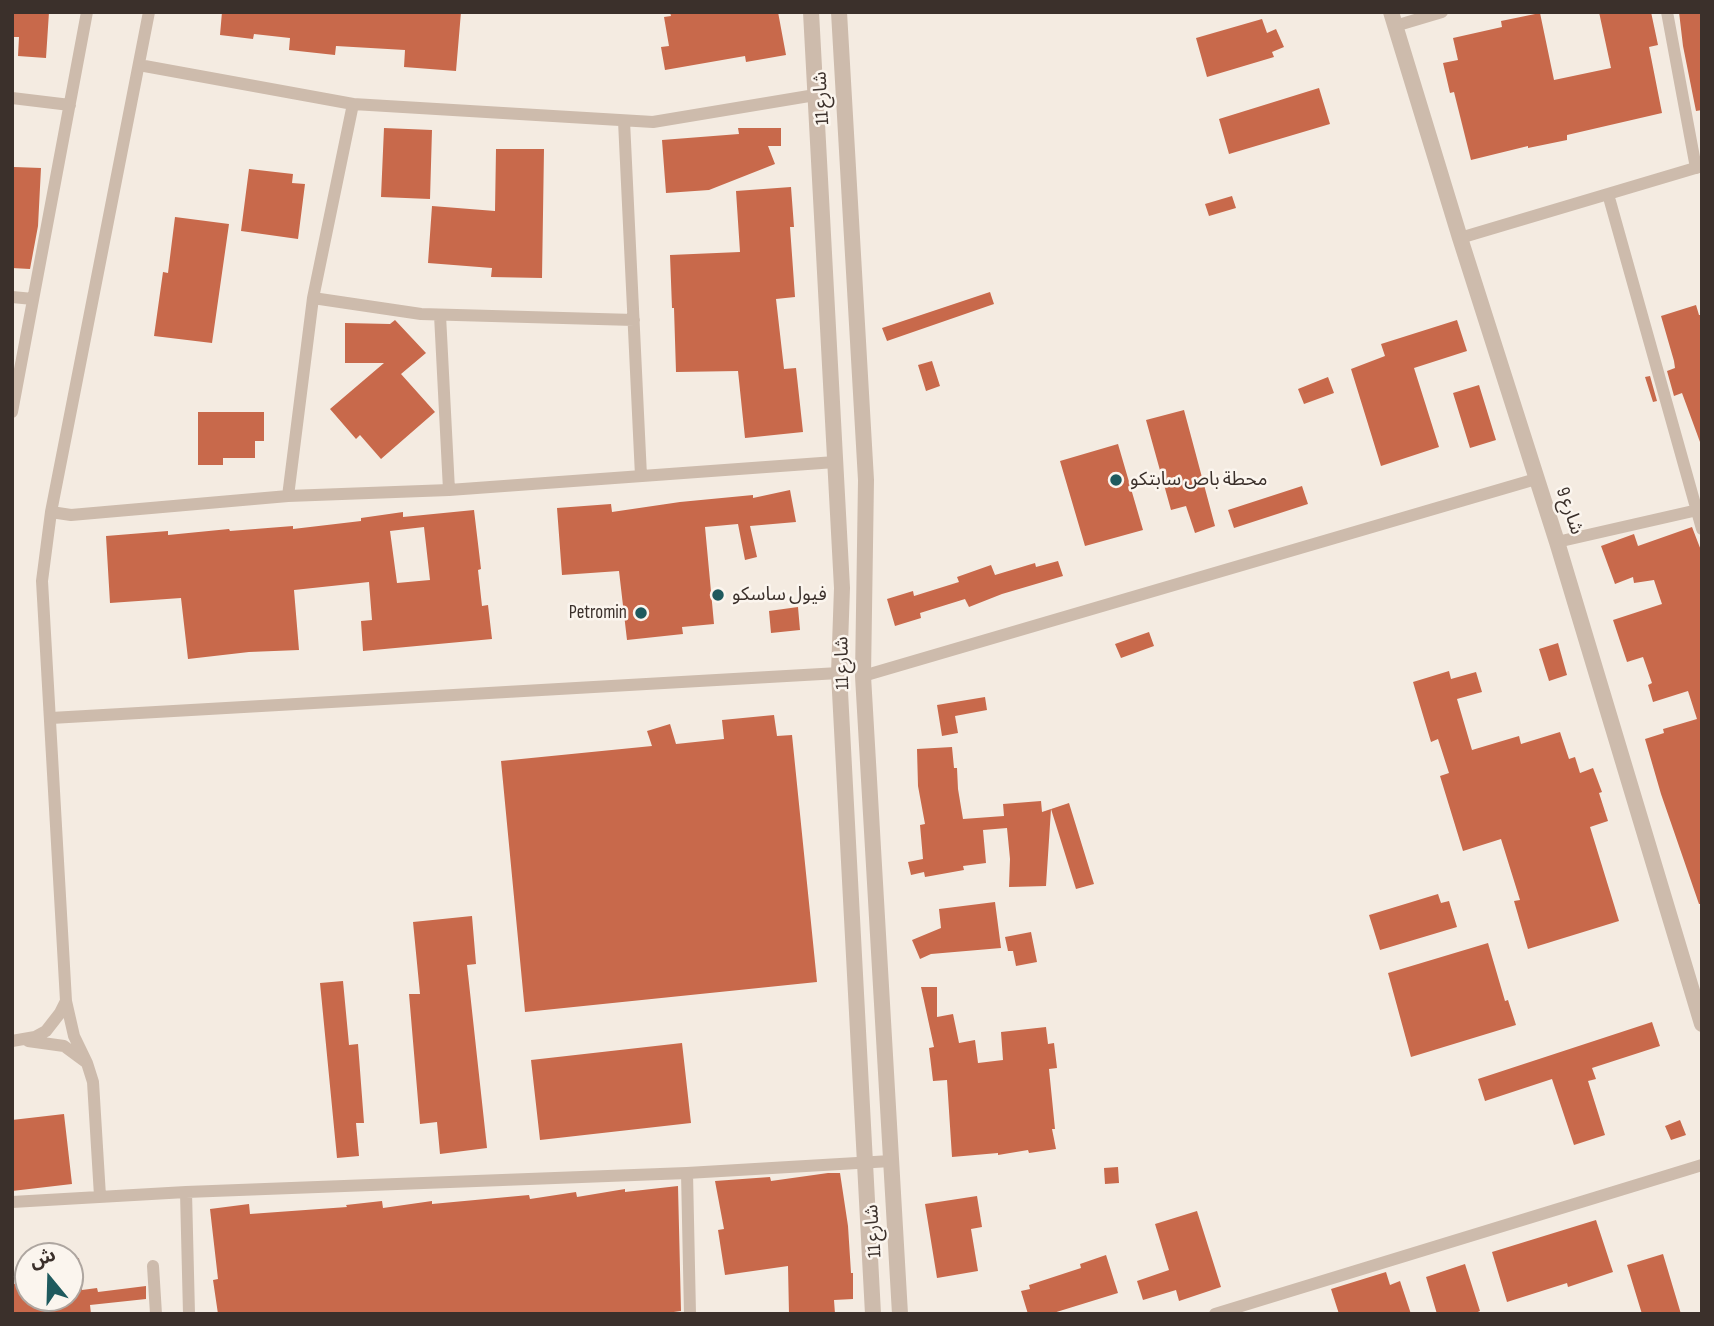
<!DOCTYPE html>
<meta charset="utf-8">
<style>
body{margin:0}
#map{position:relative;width:1714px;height:1326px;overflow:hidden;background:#f4ebe1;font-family:"Sofia Sans Condensed","Noto Sans Arabic",sans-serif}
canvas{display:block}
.frame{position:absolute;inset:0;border:14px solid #3b302b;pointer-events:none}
.north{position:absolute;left:14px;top:1242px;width:70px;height:70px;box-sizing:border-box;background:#fbf5ee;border:2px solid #aea6a0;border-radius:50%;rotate:341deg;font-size:19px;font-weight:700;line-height:28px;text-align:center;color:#3b302b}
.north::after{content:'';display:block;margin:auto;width:24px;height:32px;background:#1f5a5e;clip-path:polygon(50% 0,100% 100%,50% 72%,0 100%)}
</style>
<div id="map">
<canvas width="1714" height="1326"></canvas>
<div class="frame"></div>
<div class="north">ش</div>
</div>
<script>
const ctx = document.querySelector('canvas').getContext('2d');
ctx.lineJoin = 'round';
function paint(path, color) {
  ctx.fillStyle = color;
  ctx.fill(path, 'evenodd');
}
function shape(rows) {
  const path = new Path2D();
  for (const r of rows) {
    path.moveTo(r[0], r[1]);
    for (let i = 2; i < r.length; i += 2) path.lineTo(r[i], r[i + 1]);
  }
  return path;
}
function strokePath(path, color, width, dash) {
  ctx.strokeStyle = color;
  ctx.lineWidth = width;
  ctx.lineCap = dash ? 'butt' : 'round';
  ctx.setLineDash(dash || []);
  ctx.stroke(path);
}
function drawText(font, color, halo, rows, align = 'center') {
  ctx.font = font + ' "Sofia Sans Condensed","Noto Sans Arabic",sans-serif';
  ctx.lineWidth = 5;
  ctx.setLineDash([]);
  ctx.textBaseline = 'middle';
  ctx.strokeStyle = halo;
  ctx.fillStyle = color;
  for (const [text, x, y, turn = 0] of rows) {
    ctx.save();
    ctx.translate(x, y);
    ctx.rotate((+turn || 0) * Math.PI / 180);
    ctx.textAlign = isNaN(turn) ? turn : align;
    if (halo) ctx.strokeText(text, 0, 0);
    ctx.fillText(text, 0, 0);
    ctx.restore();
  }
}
const building = shape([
 [12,12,49,12,46,58,18,56,19,37,12,37],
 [222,12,461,12,456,71,404,67,405,50,336,46,335,55,289,50,290,38,254,34,253,39,220,35],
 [670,12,778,12,786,55,746,62,745,56,665,70,661,47,669,46,664,17,671,16],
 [1599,12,1651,12,1658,45,1649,47,1662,113,1567,135,1567,140,1528,148,1528,146,1471,160,1454,92,1450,93,1443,63,1458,60,1453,38,1502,27,1501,21,1540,13,1554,80,1611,68],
 [1679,12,1702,12,1702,110,1696,111,1683,46],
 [1262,19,1267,33,1276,29,1284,47,1272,52,1274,57,1207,77,1196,38],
 [1319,88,1330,124,1229,154,1219,119],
 [384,128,432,130,430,199,381,197],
 [738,128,781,128,781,146,768,146,775,164,709,190,666,193,662,140,739,134],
 [496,149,544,149,542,278,491,277,492,268,428,263,432,206,495,211],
 [14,167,41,168,38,226,30,269,12,268],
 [249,169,293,174,292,183,305,184,298,239,241,231],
 [791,187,794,227,790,227,795,297,776,299,784,369,796,368,803,432,745,438,738,371,676,372,674,308,672,308,670,255,740,252,736,191],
 [1232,196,1236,208,1209,216,1205,204],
 [175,217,229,224,212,343,154,336,163,272,168,273],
 [990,292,994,304,887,341,882,328],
 [1696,305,1699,315,1702,315,1702,441,1700,442,1682,393,1674,396,1667,371,1675,368,1674,361,1661,316],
 [395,320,426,353,401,374,435,412,381,459,360,435,356,439,330,409,384,363,345,363,345,323,390,324],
 [1457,320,1467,351,1414,368,1439,447,1381,466,1351,369,1385,356,1381,344],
 [932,361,940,386,926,391,918,365],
 [1650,376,1657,401,1653,402,1645,377],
 [1328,377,1334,393,1304,404,1298,389],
 [1479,385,1496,440,1470,448,1453,393],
 [1184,410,1215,526,1195,533,1186,506,1171,510,1146,420],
 [198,412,264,412,264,441,255,441,255,458,223,458,223,465,198,465],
 [1118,444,1143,530,1085,546,1060,461],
 [1302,486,1308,504,1234,528,1228,510],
 [790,490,796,522,750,526,757,557,745,560,738,524,705,527,714,624,682,627,683,634,627,640,619,571,562,575,557,508,611,504,612,512,680,502,753,495,753,498],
 [474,510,481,569,478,570,482,606,488,605,492,639,363,651,361,621,372,620,369,582,294,590,299,650,249,652,188,659,181,598,110,603,106,536,168,531,168,535,229,529,230,531,293,526,293,529,361,521,361,518,403,512,403,517],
 [424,527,430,580,397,583,390,531],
 [1692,527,1702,553,1702,904,1699,904,1661,794,1645,739,1664,733,1663,729,1697,719,1688,691,1653,702,1648,685,1652,683,1643,657,1627,662,1613,620,1662,604,1654,580,1634,583,1633,577,1615,584,1601,546,1634,534,1638,546],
 [1058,561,1063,576,1002,594,969,607,965,599,920,613,921,618,895,626,887,599,913,591,914,596,959,582,957,577,991,565,995,575,1035,563,1036,567],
 [798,607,800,630,771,633,769,611],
 [1149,632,1154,646,1121,658,1115,644],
 [1558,643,1567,675,1549,681,1539,649],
 [1449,671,1451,679,1476,672,1482,692,1457,699,1472,750,1519,736,1521,744,1560,732,1569,759,1575,757,1580,773,1593,768,1602,792,1599,793,1608,821,1590,827,1619,921,1528,949,1514,901,1520,900,1501,839,1463,851,1440,776,1449,773,1438,739,1431,742,1413,682],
 [985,697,987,710,955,716,958,733,942,736,937,705],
 [774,715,777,736,792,735,817,982,525,1012,501,761,652,746,647,731,670,724,676,744,724,739,722,720],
 [952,747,954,768,957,768,958,789,963,819,1004,816,1003,804,1041,801,1042,812,1069,803,1094,884,1076,889,1051,809,1046,886,1009,887,1010,859,1007,828,983,830,986,863,963,866,964,870,925,877,924,872,911,875,908,862,923,859,920,825,925,824,918,786,917,749],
 [1438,894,1441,903,1449,901,1457,927,1380,950,1369,915],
 [995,902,1001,948,931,954,920,959,912,940,941,928,939,909],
 [472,916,476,964,467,965,487,1148,440,1154,437,1122,420,1124,409,994,420,994,413,922],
 [1031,932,1037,962,1016,966,1013,951,1008,951,1005,937],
 [1488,943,1505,1001,1508,1000,1516,1025,1411,1057,1388,973],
 [343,981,349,1045,358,1044,364,1123,356,1123,359,1156,337,1158,320,983],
 [921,987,937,987,937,1017,953,1014,959,1043,975,1040,978,1063,1003,1060,1001,1032,1046,1027,1048,1044,1054,1043,1057,1068,1049,1069,1055,1129,1052,1129,1056,1149,1029,1153,1028,1150,998,1155,998,1153,952,1157,947,1080,933,1081,929,1048,934,1047],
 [1652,1022,1660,1046,1592,1068,1596,1079,1588,1081,1605,1135,1574,1145,1552,1079,1485,1101,1478,1079],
 [682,1043,691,1123,540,1140,531,1060],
 [64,1114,72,1184,12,1191,12,1120],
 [1680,1120,1686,1135,1671,1140,1665,1126],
 [1118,1167,1119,1183,1105,1184,1104,1168],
 [828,1173,840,1173,848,1226,851,1273,853,1273,853,1299,834,1300,835,1314,789,1314,788,1266,725,1275,718,1230,724,1229,715,1181,770,1177,771,1181],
 [678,1186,681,1311,659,1314,218,1314,213,1280,218,1279,210,1209,249,1204,250,1214,347,1207,346,1205,382,1201,383,1208,432,1201,432,1204,529,1195,530,1199,576,1192,577,1197,625,1189,625,1192],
 [977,1196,982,1227,971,1229,978,1271,937,1278,925,1204],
 [1197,1211,1221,1287,1179,1301,1176,1290,1143,1300,1137,1281,1169,1270,1155,1224],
 [1596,1220,1613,1272,1568,1287,1567,1283,1507,1302,1492,1252],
 [1663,1254,1681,1314,1642,1314,1627,1265],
 [1106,1255,1118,1293,1050,1314,1028,1314,1021,1291,1030,1289,1029,1285,1081,1268,1080,1264],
 [70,1258,79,1258,82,1290,97,1288,98,1292,146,1286,146,1299,90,1305,91,1314,12,1314,12,1284,28,1283,28,1298,70,1298],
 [1465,1264,1480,1311,1473,1314,1437,1314,1426,1277],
 [1386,1272,1390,1285,1400,1281,1411,1314,1339,1314,1331,1289]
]);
const minor = shape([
 [1667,12,1696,168],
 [1395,26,1442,12],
 [139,65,353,104,653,122,815,95],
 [12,98,70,105],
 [624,121,641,476],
 [1608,194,1702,529],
 [1460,238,1702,166],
 [12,297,33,299],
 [313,298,421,314,634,320],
 [440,315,449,490],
 [12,412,87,12],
 [288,496,313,298,353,104],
 [51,512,71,515,288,496,449,490,835,462],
 [1557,542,1702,509],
 [863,676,1536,479],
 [51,718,839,673],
 [12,1041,35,1037,46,1031,60,1013,66,1001,42,581,51,512,149,12],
 [28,1041,64,1046,87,1063,74,1036,66,1001],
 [87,1063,93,1082,100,1196],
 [687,1173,690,1314],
 [186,1192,189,1314],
 [12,1202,186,1192,687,1173,891,1161],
 [153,1266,156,1314],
 [1215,1314,1702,1165]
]);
const tertiary = shape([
 [811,12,842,588,839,673,873,1314],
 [839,12,866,480,863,676,900,1314],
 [1391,12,1460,238,1557,542,1702,1024]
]);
const markers = [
 [1116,480,7,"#1f5a5e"],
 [718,595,7,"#1f5a5e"],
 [641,613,7,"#1f5a5e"]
];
const streetNames = [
 ["شارع 11",822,98,-93],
 ["شارع 9",1569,511,71],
 ["شارع 11",843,663,-91],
 ["شارع 11",874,1231,-94]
];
const poiNames = [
 ["محطة باص سابتكو",1130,480],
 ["فيول ساسكو",732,595],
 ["Petromin",627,613,"right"]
];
paint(building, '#c8694b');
strokePath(minor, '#cdbbac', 12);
strokePath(tertiary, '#cdbbac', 16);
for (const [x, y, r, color] of markers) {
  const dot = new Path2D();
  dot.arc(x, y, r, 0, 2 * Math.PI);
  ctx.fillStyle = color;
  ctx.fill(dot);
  strokePath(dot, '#fbf5ee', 2.5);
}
drawText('19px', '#3b302b', '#fbf5ee', streetNames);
drawText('19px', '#3b302b', '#fbf5ee', poiNames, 'left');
</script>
